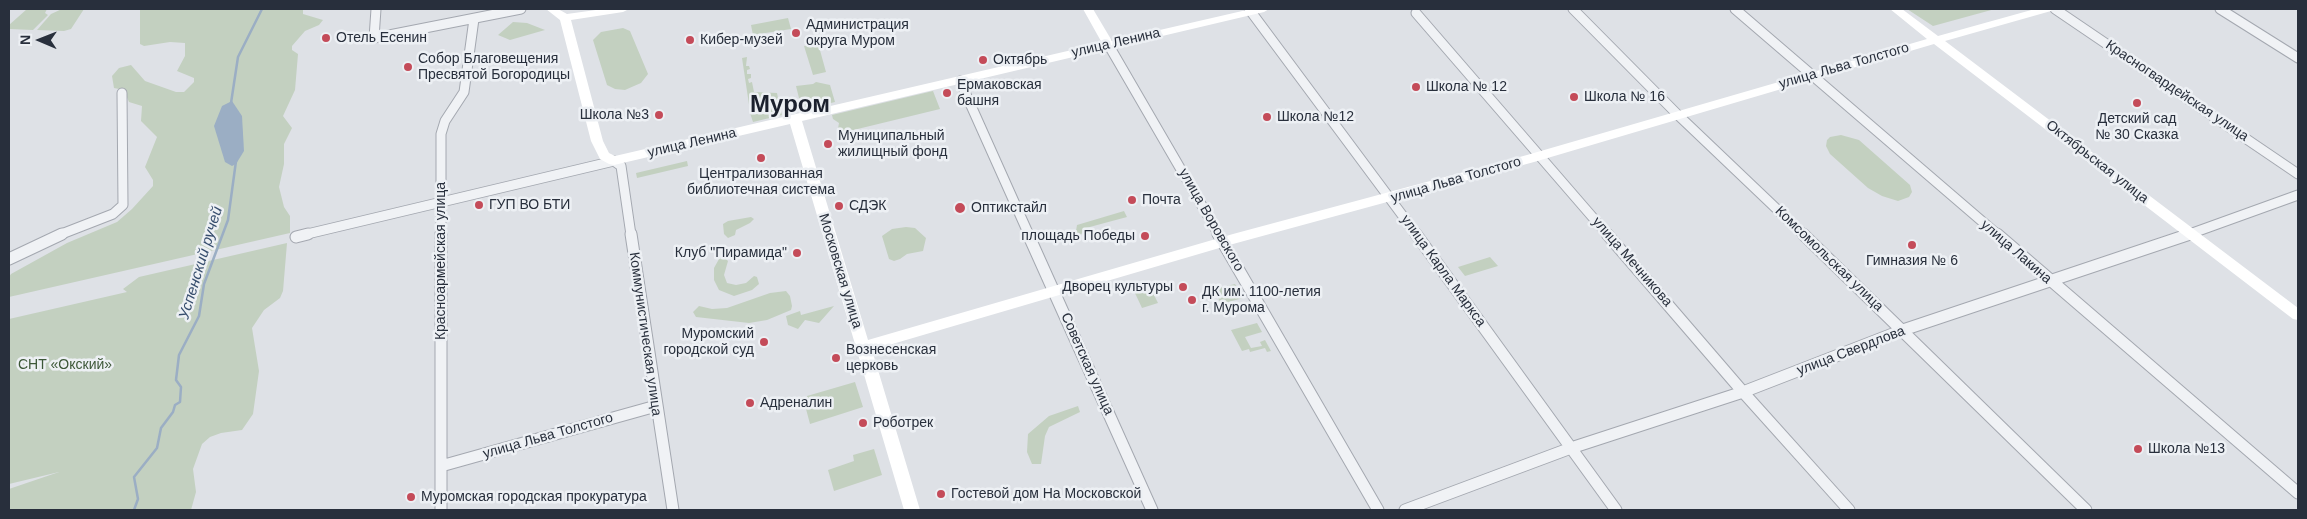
<!DOCTYPE html>
<meta charset="utf-8">
<style>
body{margin:0}
#map{position:relative;width:2307px;height:519px;overflow:hidden;background:#dee1e6;font-family:Arial,sans-serif}
canvas{display:block}
.frame{position:absolute;inset:0;border:10px solid #282f3c;pointer-events:none}
.north{position:absolute;left:15px;top:15px;width:50px;height:50px;-webkit-text-stroke:4px #edf0f4;paint-order:stroke;rotate:271deg;font-size:14px;font-weight:700;line-height:20px;text-align:center;color:#282f3c}
.north::after{content:'';display:block;margin:auto;width:18px;height:22px;background:#282f3c;clip-path:polygon(50% 0,100% 100%,50% 72%,0 100%)}
</style>
<div id="map">
<canvas width="2307" height="519"></canvas>
<div class="frame"></div>
<div class="north">N</div>
</div>
<script>
const ctx = document.querySelector('canvas').getContext('2d');
ctx.lineJoin = 'round';
function paint(path, color) {
  ctx.fillStyle = color;
  ctx.fill(path, 'evenodd');
}
function shape(rows) {
  const path = new Path2D();
  for (const r of rows) {
    path.moveTo(r[0], r[1]);
    for (let i = 2; i < r.length; i += 2) path.lineTo(r[i], r[i + 1]);
  }
  return path;
}
function strokePath(path, color, width, dash) {
  ctx.strokeStyle = color;
  ctx.lineWidth = width;
  ctx.lineCap = dash ? 'butt' : 'round';
  ctx.setLineDash(dash || []);
  ctx.stroke(path);
}
function drawText(font, color, halo, rows, align = 'center') {
  ctx.font = font + ' Arial,sans-serif';
  ctx.lineWidth = 5;
  ctx.setLineDash([]);
  ctx.textBaseline = 'middle';
  ctx.strokeStyle = halo;
  ctx.fillStyle = color;
  for (const [text, x, y, turn = 0] of rows) {
    ctx.save();
    ctx.translate(x, y);
    ctx.rotate((+turn || 0) * Math.PI / 180);
    ctx.textAlign = isNaN(turn) ? turn : align;
    if (halo) ctx.strokeText(text, 0, 0);
    ctx.fillText(text, 0, 0);
    ctx.restore();
  }
}
const green = shape([
 [27,9,47,9,45,13,48,15,33,30,9,29,9,25],
 [62,9,84,9,71,29,64,31,37,30,51,14],
 [140,9,303,9,303,14,323,20,319,25,305,31,292,46,292,50,298,54,295,90,283,116,292,128,284,144,284,164,279,187,284,207,290,216,290,233,9,297,9,277,11,274,67,243,117,222,132,209,153,186,153,180,145,167,157,137,141,121,142,106,129,102,124,90,114,88,112,76,119,68,131,65,145,81,176,92,184,92,194,82,194,78,177,71,185,56,185,43,170,42,144,46,140,44],
 [1907,9,1995,9,1933,26],
 [788,18,791,29,753,35,751,25],
 [513,22,527,23,545,30,510,40,498,35],
 [623,28,630,31,648,74,641,83,634,86,625,90,615,89,607,85,593,40,601,32],
 [818,43,826,72,813,75,804,46],
 [747,57,746,66,749,66,750,69,747,70,747,74,751,74,751,78,748,79,749,83,752,82,754,92,777,93,779,103,750,111,742,58],
 [816,82,830,85,835,102,802,110,796,86,813,84],
 [933,91,940,109,837,134,839,123,833,119,832,115],
 [779,106,782,115,753,122,750,113],
 [1841,135,1859,140,1910,185,1912,192,1909,197,1898,201,1882,196,1868,188,1830,154,1826,146,1827,140,1830,137],
 [687,161,688,166,637,178,636,173],
 [1124,211,1127,217,1086,228,1079,237,1076,231,1077,225],
 [751,217,754,219,750,223,736,230,735,235,728,238,724,234,723,224,728,221],
 [906,227,915,228,926,238,923,251,907,254,900,259,894,261,889,259,882,236,892,229],
 [287,243,283,291,280,298,264,310,252,328,259,371,253,414,242,430,221,433,210,437,202,444,193,469,196,492,191,510,9,510,9,489,59,472,9,484,9,319,127,292,123,289,139,277],
 [1490,257,1498,266,1465,276,1458,267],
 [725,258,728,261,724,275,727,283,736,285,746,283,754,276,757,277,759,284,752,290,734,296,719,290,714,280,714,268,719,259],
 [1235,284,1243,298,1221,304,1214,289],
 [1150,287,1158,303,1142,308,1134,291],
 [786,291,790,296,792,306,791,310,767,320,749,323,696,317,693,312,699,306,712,309,727,308,770,293],
 [834,306,819,323,805,320,798,329,788,325,786,316,800,311,801,315],
 [1257,323,1262,332,1245,337,1251,348,1262,346,1260,342,1265,340,1271,351,1267,352,1265,348,1250,352,1249,349,1242,351,1231,330],
 [855,382,863,407,810,424,806,409,810,408,807,396],
 [1078,406,1080,412,1049,427,1045,436,1041,464,1032,464,1027,452,1028,434,1049,416],
 [874,449,882,475,834,491,828,470,854,461,853,455]
]);
const water = shape([
 [232,101,242,116,244,151,236,164,232,166,225,162,214,126,222,106]
]);
const stream = shape([
 [231,103,238,57,262,9],
 [134,510,138,499,134,477,157,448,161,428,173,412,175,405,180,402,181,387,176,380,179,355,199,316,204,284,228,220,236,161]
]);
const streetFar1 = shape([
 [376,9,374,38,521,9],
 [1249,9,1417,235],
 [1573,9,1678,115,1804,235],
 [1735,9,1998,235],
 [2055,9,2298,174],
 [2220,9,2298,58],
 [1416,13,1608,235],
 [1108,44,1219,235],
 [960,81,1029,235],
 [59,235,113,214,123,205,122,93],
 [303,235,614,161,621,166,631,235],
 [441,235,441,134,445,121,464,92,474,19],
 [2187,235,2298,195]
]);
const street = shape([
 [441,234,441,510],
 [631,234,673,510],
 [1028,234,1152,510],
 [1218,234,1378,510],
 [1416,234,1616,510],
 [1607,234,1743,392,1849,510],
 [1803,234,2086,510],
 [1997,234,2298,493],
 [296,237,308,234],
 [9,259,62,234],
 [441,466,656,406],
 [1405,510,1571,448,1743,392,1903,330,2190,234]
]);
const secondary = shape([
 [546,9,558,9,567,14,603,9,629,9,623,12,571,20,603,141,609,153,615,156,1102,43,1083,9,1093,9,1112,41,1251,9,1269,9,1264,12,802,121,868,340,1233,234,1527,155,1927,39,1890,9,1902,9,1938,36,2035,9,2052,9,2051,11,1945,41,2298,308,2298,320,2293,319,1934,44,1534,162,1233,244,872,350,920,510,904,510,790,124,614,165,609,164,600,159,591,141,560,20,546,9]
]);
const markers = [
 [796,33,5,"#c44b59"],
 [326,38,5,"#c44b59"],
 [690,40,5,"#c44b59"],
 [983,60,5,"#c44b59"],
 [408,67,5,"#c44b59"],
 [1416,87,5,"#c44b59"],
 [947,93,5,"#c44b59"],
 [1574,97,5,"#c44b59"],
 [2137,103,5,"#c44b59"],
 [659,115,5,"#c44b59"],
 [1267,117,5,"#c44b59"],
 [828,144,5,"#c44b59"],
 [761,158,5,"#c44b59"],
 [1132,200,5,"#c44b59"],
 [479,205,5,"#c44b59"],
 [839,206,5,"#c44b59"],
 [960,208,6,"#c44b59"],
 [1145,236,5,"#c44b59"],
 [1912,245,5,"#c44b59"],
 [797,253,5,"#c44b59"],
 [1183,287,5,"#c44b59"],
 [1192,300,5,"#c44b59"],
 [764,342,5,"#c44b59"],
 [836,358,5,"#c44b59"],
 [750,403,5,"#c44b59"],
 [863,423,5,"#c44b59"],
 [2138,449,5,"#c44b59"],
 [941,494,5,"#c44b59"],
 [411,497,5,"#c44b59"]
];
const poiNames = [
 ["Администрация",806,25],
 ["округа Муром",806,41],
 ["Отель Есенин",336,38],
 ["Кибер-музей",700,40],
 ["Собор Благовещения",418,59],
 ["Пресвятой Богородицы",418,75],
 ["Октябрь",993,60],
 ["Ермаковская",957,85],
 ["башня",957,101],
 ["Школа № 12",1426,87],
 ["Школа № 16",1584,97],
 ["Школа №3",649,115,"right"],
 ["Школа №12",1277,117],
 ["Детский сад",2137,119,"center"],
 ["№ 30 Сказка",2137,135,"center"],
 ["Муниципальный",838,136],
 ["жилищный фонд",838,152],
 ["Централизованная",761,174,"center"],
 ["библиотечная система",761,190,"center"],
 ["Почта",1142,200],
 ["ГУП ВО БТИ",489,205],
 ["СДЭК",849,206],
 ["Оптикстайл",971,208],
 ["площадь Победы",1135,236,"right"],
 ["Клуб \"Пирамида\"",787,253,"right"],
 ["Гимназия № 6",1912,261,"center"],
 ["Дворец культуры",1173,287,"right"],
 ["ДК им. 1100-летия",1202,292],
 ["г. Мурома",1202,308],
 ["Муромский",754,334,"right"],
 ["городской суд",754,350,"right"],
 ["Вознесенская",846,350],
 ["церковь",846,366],
 ["Адреналин",760,403],
 ["Роботрек",873,423],
 ["Школа №13",2148,449],
 ["Гостевой дом На Московской",951,494],
 ["Муромская городская прокуратура",421,497]
];
const streetNames = [
 ["улица Ленина",1116,43,-13],
 ["улица Льва Толстого",1844,66,-16],
 ["Красногвардейская улица",2177,91,34],
 ["улица Ленина",692,143,-13],
 ["Октябрьская улица",2097,162,38],
 ["улица Льва Толстого",1456,180,-16],
 ["улица Воровского",1211,220,60],
 ["улица Лакина",2016,252,41],
 ["Комсомольская улица",1829,259,44],
 ["Красноармейская улица",441,261,-90],
 ["улица Мечникова",1632,262,49],
 ["Московская улица",840,271,73],
 ["улица Карла Маркса",1443,271,54],
 ["Коммунистическая улица",645,334,82],
 ["улица Свердлова",1851,351,-21],
 ["Советская улица",1087,364,66],
 ["улица Льва Толстого",548,436,-16]
];
const parkNames = [
 ["СНТ «Окский»",65,365]
];
const waterNames = [
 ["Успенский ручей",201,263,-73]
];
const townNames = [
 ["Муром",790,105]
];
paint(green, '#c3d0c0');
paint(water, '#9baec4');
strokePath(stream, '#9baec4', 2.5);
strokePath(streetFar1, '#a4a8b0', 11);
strokePath(street, '#a4a8b0', 13);
strokePath(streetFar1, '#f0f2f5', 9);
strokePath(street, '#f0f2f5', 11);
paint(secondary, '#fff');
for (const [x, y, r, color] of markers) {
  const dot = new Path2D();
  dot.arc(x, y, r, 0, 2 * Math.PI);
  ctx.fillStyle = color;
  ctx.fill(dot);
  strokePath(dot, '#edf0f4', 2);
}
drawText('14px', '#282f3c', '#edf0f4', poiNames, 'left');
drawText('14px', '#282f3c', '#edf0f4', streetNames);
drawText('14px', '#3c5737', '#edf0f4', parkNames);
drawText('italic 15px', '#364d6d', '#edf0f4', waterNames);
drawText('bold 24px', '#1b202d', '#edf0f4', townNames);
</script>
